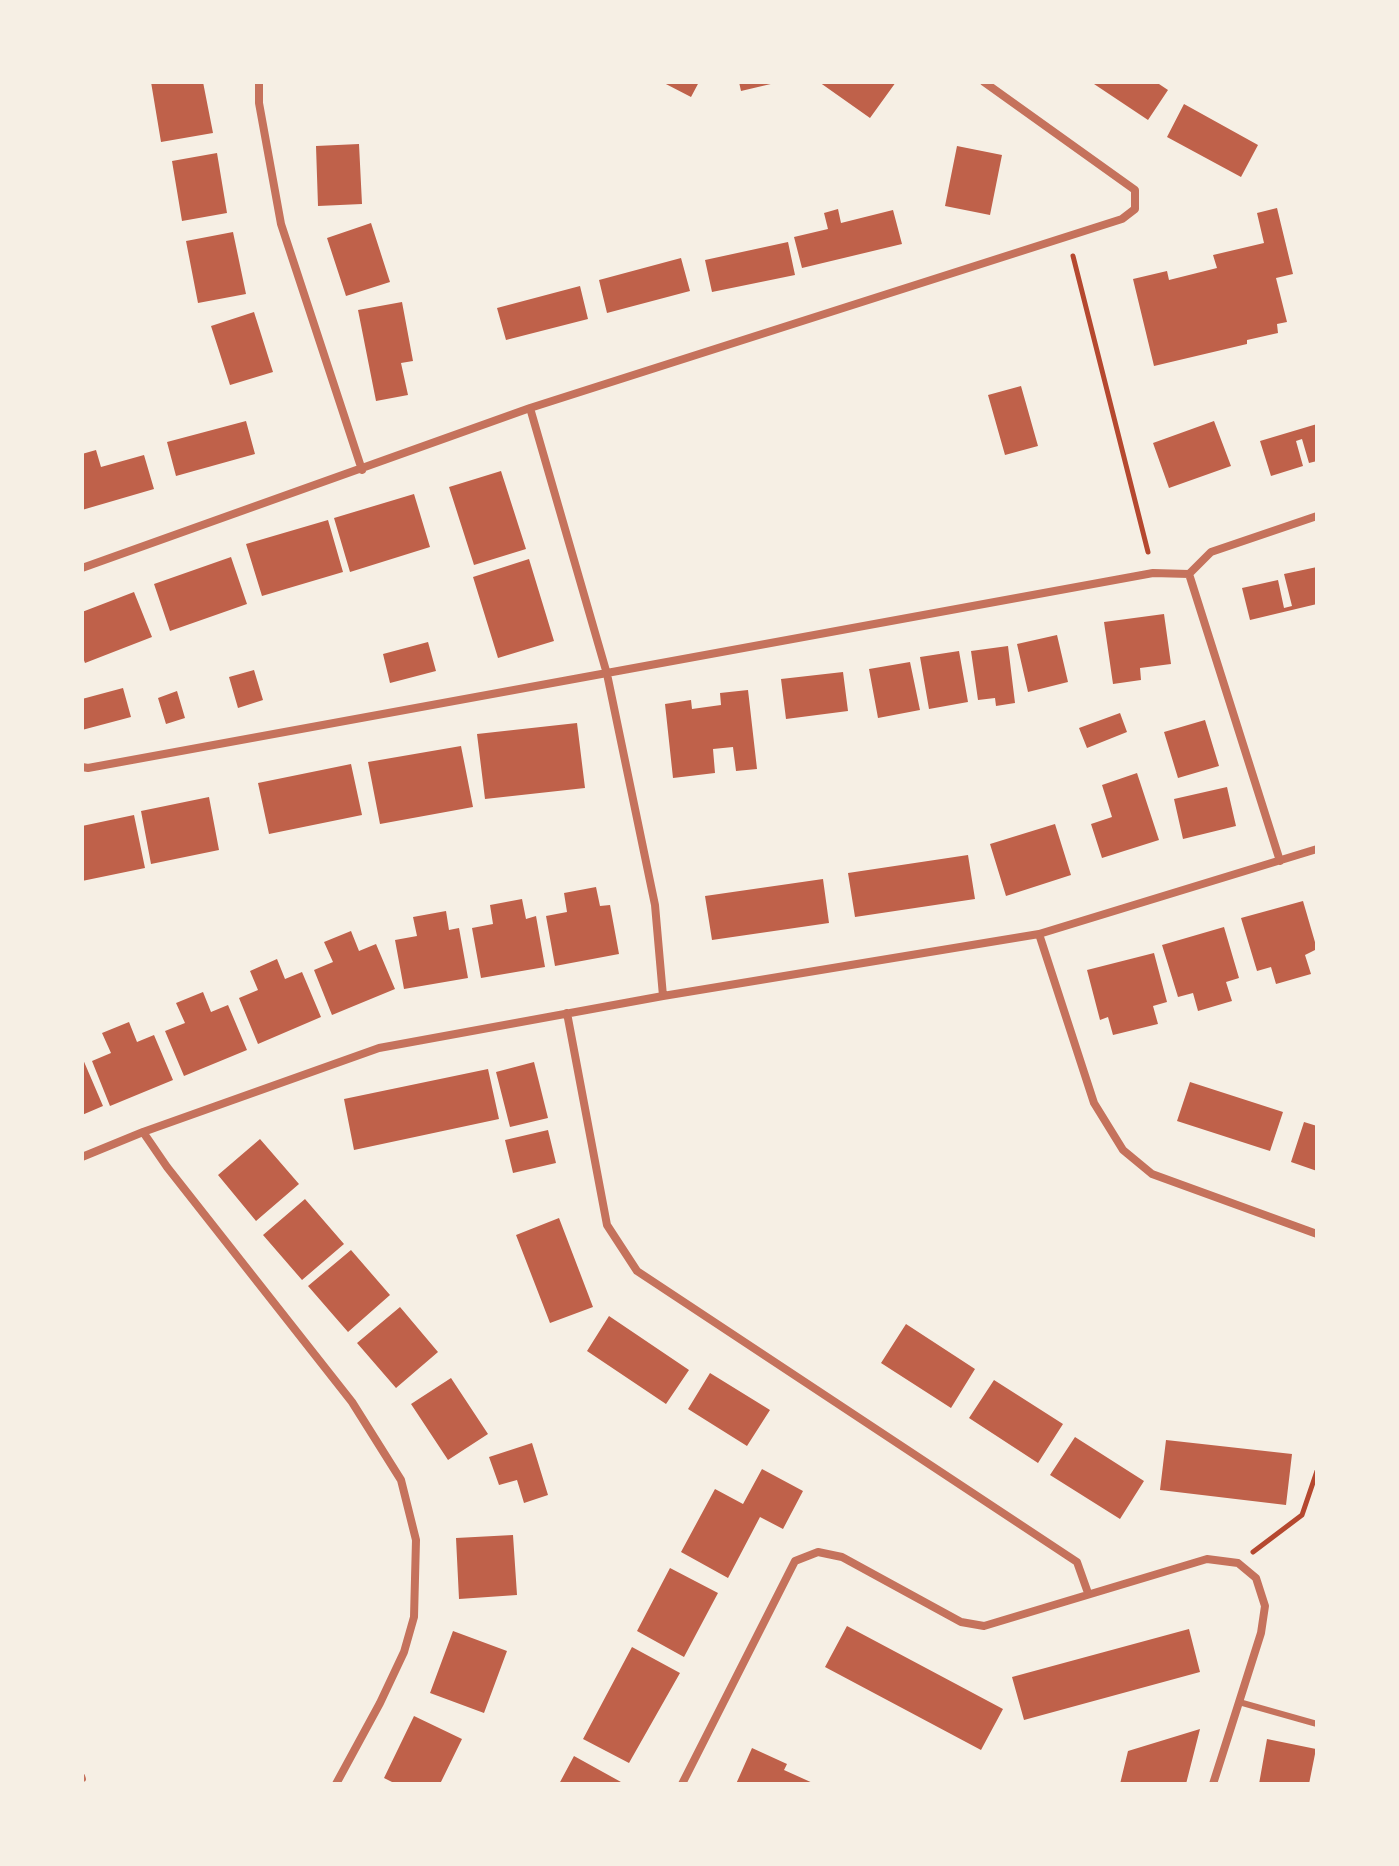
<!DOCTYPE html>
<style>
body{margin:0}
#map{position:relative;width:1399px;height:1866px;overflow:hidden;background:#f6efe4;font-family:"Public Sans",sans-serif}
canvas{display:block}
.frame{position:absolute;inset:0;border:84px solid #f6efe4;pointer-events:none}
</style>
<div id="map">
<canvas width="1399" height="1866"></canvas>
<div class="frame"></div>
</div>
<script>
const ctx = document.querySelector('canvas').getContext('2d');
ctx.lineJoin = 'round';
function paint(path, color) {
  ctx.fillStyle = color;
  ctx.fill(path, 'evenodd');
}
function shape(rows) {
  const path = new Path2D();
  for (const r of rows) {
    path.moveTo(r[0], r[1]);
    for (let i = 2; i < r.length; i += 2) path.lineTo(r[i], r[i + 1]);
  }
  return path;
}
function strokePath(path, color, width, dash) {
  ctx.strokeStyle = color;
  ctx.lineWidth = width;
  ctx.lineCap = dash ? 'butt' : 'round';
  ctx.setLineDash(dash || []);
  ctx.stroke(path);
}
const building = shape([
 [151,82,203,82,213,133,161,142],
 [662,82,699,82,691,97],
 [739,82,775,82,775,83,741,91],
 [819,82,896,82,870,118],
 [1091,82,1156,82,1168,90,1148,120],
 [1184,104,1258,145,1241,177,1167,137],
 [359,144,362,204,318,206,316,146],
 [957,146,1002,155,990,215,945,206],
 [217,153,227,213,182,221,172,161],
 [1277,208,1293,274,1276,278,1287,322,1277,324,1278,333,1247,340,1247,344,1154,366,1133,279,1167,271,1169,280,1217,268,1213,255,1264,243,1257,213],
 [838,209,841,223,893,210,902,244,802,268,794,237,828,229,824,213],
 [371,223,390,282,346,296,327,238],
 [233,232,246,294,198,303,186,241],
 [788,242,795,275,712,292,705,260],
 [681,258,690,291,607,313,599,280],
 [580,286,588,319,506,340,497,308],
 [402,302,413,361,401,363,408,395,376,401,358,310],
 [254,312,273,372,230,385,211,326],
 [1021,386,1038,446,1005,455,988,395],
 [246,421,255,454,176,476,167,442],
 [1214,421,1231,466,1169,488,1153,443],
 [1317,424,1317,461,1309,463,1302,439,1296,441,1303,466,1271,476,1260,441],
 [96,450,101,467,144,455,154,489,82,510,82,454],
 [501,471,526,549,474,565,449,487],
 [414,494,430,547,350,572,334,518],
 [328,520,343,572,262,596,246,544],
 [231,557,247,604,170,631,154,584],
 [529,559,554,641,498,658,473,577],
 [1317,567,1317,604,1250,620,1242,588,1278,580,1284,608,1292,606,1284,574],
 [134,592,152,637,85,663,82,655,82,612],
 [1164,614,1171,664,1140,668,1141,680,1113,684,1104,622],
 [1057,635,1068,682,1028,692,1017,644],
 [428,642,436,671,390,683,383,654],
 [1008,646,1015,703,996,706,995,698,978,700,971,651],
 [959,651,968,702,929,709,920,657],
 [910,662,920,710,878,718,869,669],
 [254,670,263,700,238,708,229,677],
 [843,672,848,711,786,719,781,679],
 [123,688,131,717,82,730,82,699],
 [748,690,757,769,736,771,733,747,713,749,715,773,673,778,665,704,691,700,692,709,721,705,720,693],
 [177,691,185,718,166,724,158,698],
 [1120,713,1127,732,1087,748,1079,728],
 [1205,720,1219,766,1178,778,1164,732],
 [577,723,585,788,485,799,477,734],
 [461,746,473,807,380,824,368,762],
 [351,764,362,815,269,834,258,783],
 [1137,773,1159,840,1102,858,1091,824,1112,817,1102,785],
 [1227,787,1236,826,1183,839,1174,799],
 [209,797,219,850,151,864,141,811],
 [134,815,145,868,82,881,82,826],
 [1055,824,1071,875,1006,896,990,844],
 [968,855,975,899,855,917,848,873],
 [823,879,829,923,712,940,705,896],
 [596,887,600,906,610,905,619,954,555,966,546,916,567,912,564,893],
 [522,899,526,919,536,916,545,967,481,978,472,928,493,924,490,905],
 [1303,901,1317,949,1305,955,1311,974,1276,984,1271,967,1257,971,1241,918],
 [446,911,449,930,459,928,468,978,404,989,395,940,417,936,413,917],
 [1224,927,1239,978,1226,982,1232,1001,1198,1011,1193,993,1178,997,1162,945],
 [351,931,359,951,376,944,395,989,332,1015,314,970,333,962,324,942],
 [1154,953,1167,1002,1153,1006,1158,1024,1113,1035,1108,1017,1100,1020,1087,970],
 [277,959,285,979,302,972,321,1017,258,1044,239,998,258,990,250,971],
 [203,992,211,1012,228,1005,247,1050,184,1076,165,1031,185,1023,176,1003],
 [129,1022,137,1042,154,1035,173,1080,110,1106,92,1061,111,1053,102,1033],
 [82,1057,103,1106,82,1115],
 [534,1062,548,1118,510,1127,496,1072],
 [488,1069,499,1119,354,1150,344,1099],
 [1190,1082,1283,1112,1270,1151,1177,1121],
 [1304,1122,1317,1126,1317,1171,1291,1162],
 [548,1130,556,1163,513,1173,505,1140],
 [260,1139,299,1184,256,1221,218,1175],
 [305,1199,344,1244,302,1280,263,1235],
 [559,1218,593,1307,550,1323,516,1235],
 [351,1250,390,1295,348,1332,308,1286],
 [400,1307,438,1352,396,1388,357,1343],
 [609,1316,689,1370,666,1404,587,1351],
 [906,1324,975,1369,951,1408,881,1363],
 [710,1373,770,1410,747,1446,688,1409],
 [451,1378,488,1434,448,1460,411,1404],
 [994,1380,1063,1424,1038,1463,969,1418],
 [1075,1437,1144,1481,1120,1519,1050,1475],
 [1166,1440,1292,1454,1286,1505,1160,1490],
 [532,1443,548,1495,524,1503,517,1480,499,1485,489,1457],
 [762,1469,803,1491,783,1529,760,1517,728,1578,681,1552,715,1489,743,1504],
 [513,1535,517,1595,459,1599,456,1538],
 [670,1568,718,1593,684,1657,637,1631],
 [847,1626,1003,1709,981,1750,825,1667],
 [1189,1629,1200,1672,1024,1720,1012,1677],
 [453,1631,507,1651,484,1713,430,1693],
 [632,1647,680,1673,629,1763,583,1739],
 [414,1716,462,1739,440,1784,396,1784,384,1778],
 [1200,1729,1186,1784,1120,1784,1128,1751],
 [1267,1739,1316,1749,1309,1784,1259,1784],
 [752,1748,787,1764,784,1770,815,1784,736,1784],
 [574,1756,621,1782,620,1784,559,1784]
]);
const path = shape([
 [1073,256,1148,552],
 [1253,1552,1302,1515,1317,1471]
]);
const service = shape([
 [1239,1702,1317,1724],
 [82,1776,83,1779]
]);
const minor = shape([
 [259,82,259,103,281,224,362,470],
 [530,408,607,674,655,905,663,996],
 [82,568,530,408,1122,219,1135,209,1135,190,984,82],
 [1189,574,1280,861],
 [1189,574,1211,552,1317,516],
 [82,767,88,768,1153,573,1189,574],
 [1039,934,1094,1103,1123,1150,1152,1174,1317,1234],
 [567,1013,607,1225,637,1271,1077,1562,1088,1593],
 [143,1132,167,1167,352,1402,401,1480,416,1540,414,1617,404,1652,380,1703,336,1784],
 [82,1157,143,1132,379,1048,663,996,1039,934,1317,849],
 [682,1784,795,1561,818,1552,842,1557,961,1622,984,1626,1207,1559,1238,1563,1256,1578,1265,1606,1261,1633,1213,1784]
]);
paint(building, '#bf614a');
strokePath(path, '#b5482f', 5);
strokePath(service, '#c5725c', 6);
strokePath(minor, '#c5725c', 8);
</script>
